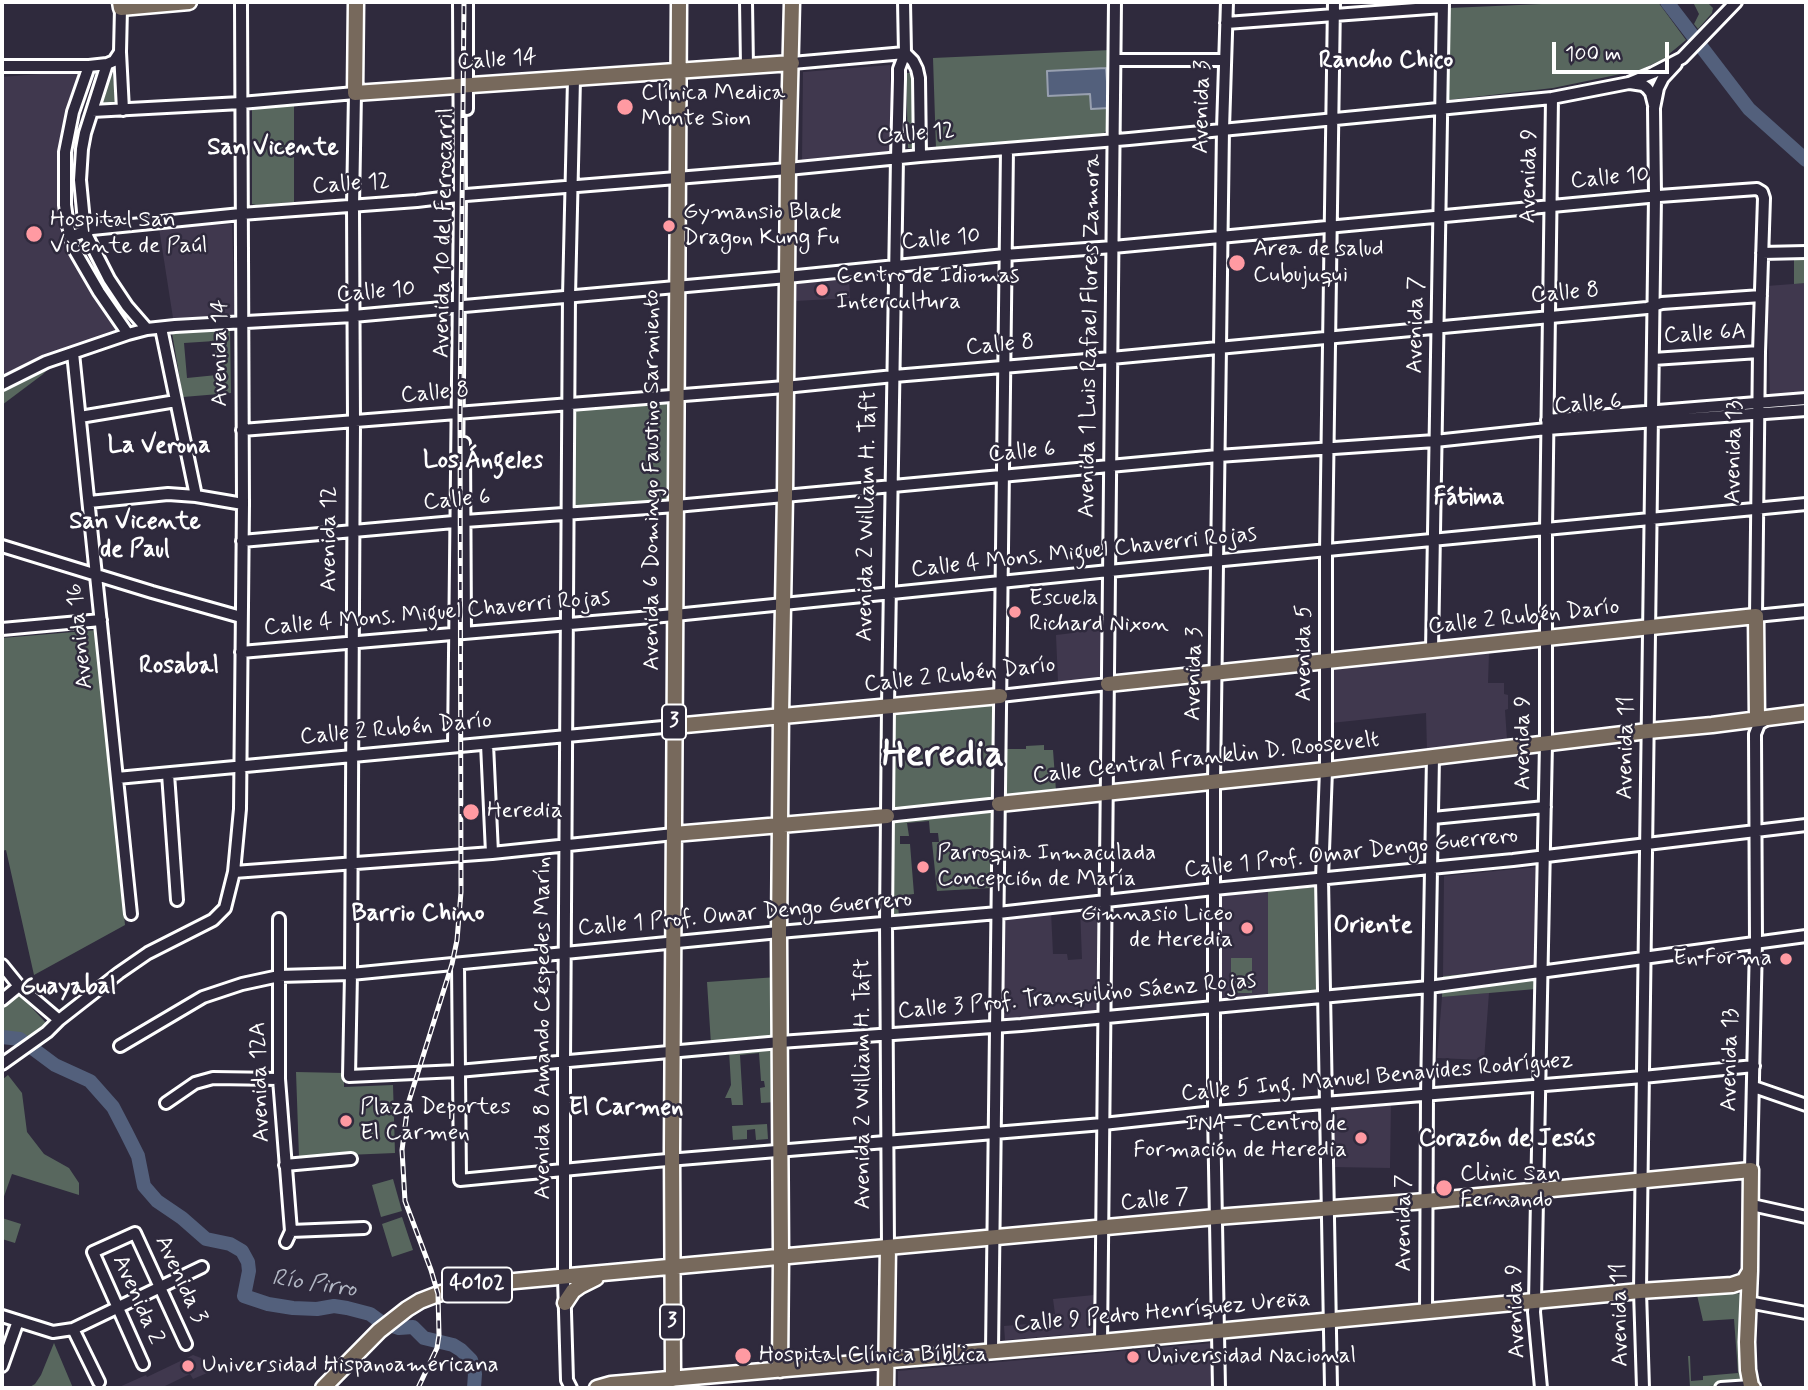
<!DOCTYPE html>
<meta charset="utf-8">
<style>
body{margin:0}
#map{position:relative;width:1808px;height:1390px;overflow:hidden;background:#2f2a3d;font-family:Mynerve,sans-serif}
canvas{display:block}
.frame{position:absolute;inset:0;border:4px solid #fff;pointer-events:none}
.scale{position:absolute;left:1552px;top:42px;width:117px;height:32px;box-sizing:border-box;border:4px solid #fff;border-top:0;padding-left:9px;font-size:21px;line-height:24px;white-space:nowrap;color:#fff;-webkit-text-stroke:5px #2f2a3d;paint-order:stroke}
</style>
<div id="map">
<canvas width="1808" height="1390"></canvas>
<div class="frame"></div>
<div class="scale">100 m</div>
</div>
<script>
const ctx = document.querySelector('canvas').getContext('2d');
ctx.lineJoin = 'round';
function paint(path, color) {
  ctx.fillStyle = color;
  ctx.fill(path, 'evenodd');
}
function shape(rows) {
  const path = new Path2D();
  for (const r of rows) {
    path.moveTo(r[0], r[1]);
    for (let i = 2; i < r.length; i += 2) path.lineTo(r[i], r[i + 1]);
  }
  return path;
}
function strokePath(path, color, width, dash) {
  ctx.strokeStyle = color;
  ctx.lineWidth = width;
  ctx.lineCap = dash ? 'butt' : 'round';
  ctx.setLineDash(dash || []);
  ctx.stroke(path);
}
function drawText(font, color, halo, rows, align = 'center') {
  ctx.font = font + ' Mynerve,sans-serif';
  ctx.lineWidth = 5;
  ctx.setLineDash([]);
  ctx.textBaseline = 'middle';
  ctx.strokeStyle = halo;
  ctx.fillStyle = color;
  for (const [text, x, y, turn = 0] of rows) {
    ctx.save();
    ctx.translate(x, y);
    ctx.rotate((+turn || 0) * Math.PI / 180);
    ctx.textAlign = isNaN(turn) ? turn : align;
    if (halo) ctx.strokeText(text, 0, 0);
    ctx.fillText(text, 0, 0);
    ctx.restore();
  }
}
const built = shape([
 [890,65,891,154,802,161,803,72],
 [75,71,80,76,69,109,69,247,93,292,117,330,21,367,2,379,2,77],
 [232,224,235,316,173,318,159,228],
 [849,276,850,298,795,301,794,282,799,280],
 [1806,283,1806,395,1770,398,1767,286],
 [1105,623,1106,635,1102,635,1102,678,1058,682,1056,635,1073,633,1072,624],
 [1489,653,1488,683,1504,683,1504,694,1508,695,1508,709,1505,710,1507,740,1427,751,1426,713,1331,723,1333,671,1335,669],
 [1537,867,1536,967,1443,976,1444,876],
 [1268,891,1268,998,1221,1001,1221,895],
 [1101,906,1100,1014,1001,1021,1001,916,1051,911,1053,954,1067,954,1068,960,1082,959,1080,908],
 [1489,993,1484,1060,1437,1058,1442,997],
 [1391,1102,1390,1168,1332,1167,1330,1110],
 [1094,1295,1099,1332,1005,1340,1004,1326,1053,1322,1052,1314,1055,1314,1053,1299],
 [1212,1343,1213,1388,898,1388,898,1371],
 [193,1355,201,1358,207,1373,193,1379,190,1374,165,1386,165,1388,117,1388,146,1375,147,1377]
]);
const green = shape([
 [1588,2,1658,2,1686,40,1663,59,1640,70,1553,88,1448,100,1449,8],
 [1693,2,1707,2,1713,8,1712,13,1698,29,1694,24,1699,14],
 [1111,50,1113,124,1108,127,1106,131,1103,134,936,149,933,58],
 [112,70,117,106,99,106,109,76],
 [906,73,914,73,916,148,908,148],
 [294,104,294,202,256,205,252,204,252,109,255,106],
 [1794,256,1806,257,1806,283,1794,284],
 [230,329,231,393,183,397,172,333],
 [215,341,217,375,187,378,184,343],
 [57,361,42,375,2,405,2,392,33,372],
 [671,400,669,499,573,507,573,408],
 [97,630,125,925,34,975,6,850,2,851,2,638],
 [993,702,993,802,893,813,893,711],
 [1044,745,1044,750,1053,750,1056,791,1007,798,1004,795,1004,749,1026,749,1026,746],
 [992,811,991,888,937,891,932,842,939,842,938,833,930,833,929,821,907,823,909,836,900,836,900,844,910,844,914,894,897,896,899,916,893,916,892,821],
 [1320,887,1321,993,1268,998,1268,891],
 [1231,958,1252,958,1252,993,1231,993],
 [1536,967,1536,989,1442,997,1443,976],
 [777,977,778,1039,711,1044,707,982],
 [17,992,47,1024,27,1041,16,1034,2,1033,2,1006],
 [776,1046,776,1102,761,1103,760,1088,765,1087,764,1081,761,1081,759,1053,740,1055,743,1105,732,1105,731,1098,725,1098,731,1085,729,1050],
 [296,1072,344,1073,344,1087,393,1085,395,1153,299,1157],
 [8,1075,22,1093,27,1132,44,1154,69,1168,79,1183,79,1195,12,1174,2,1202,2,1080],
 [767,1124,768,1139,756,1140,755,1129,747,1130,747,1139,733,1140,732,1126],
 [393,1179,402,1211,381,1217,372,1185],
 [402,1217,413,1250,392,1257,382,1224],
 [2,1218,21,1224,15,1243,2,1239],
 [1736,1292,1744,1297,1746,1384,1690,1387,1688,1356,1690,1356,1691,1381,1703,1380,1703,1376,1738,1373,1734,1319,1703,1321,1697,1295],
 [54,1343,73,1388,28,1388,35,1384,41,1375]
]);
const water = shape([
 [1106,68,1109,108,1091,109,1090,94,1048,96,1047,71,1106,68]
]);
const river = shape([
 [1667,2,1749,109,1806,160],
 [2,1037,20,1039,55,1065,90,1081,113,1107,126,1132,138,1156,144,1186,157,1201,182,1218,206,1239,230,1244,242,1251,248,1262,249,1271,244,1296,268,1304,293,1308,317,1309,334,1306,347,1308,370,1314,381,1322,399,1328,413,1327,424,1338,453,1345,461,1350,471,1360,475,1374,474,1388]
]);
const minor = shape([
 [746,2,747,67],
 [121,8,120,52,123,110],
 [1226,23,1443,7],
 [905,53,913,61,917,69,919,78,920,156],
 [1115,60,1225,60],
 [792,63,905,53],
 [107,64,85,133,82,149,80,180,85,232,109,279,127,306,147,329],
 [2,66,89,66,107,64,114,61,120,52],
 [89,66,73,112,65,152,65,205,68,226,74,249,99,292,128,334],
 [1630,83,1643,85,1647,88,1651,93,1654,105],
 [467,109,467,2],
 [92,111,241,103,355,93,353,206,354,422,351,974,349,1076,458,1071,780,1042,1021,1025,1429,987,1806,936],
 [70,237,92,229,102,228,241,214,417,201,466,195,788,169,920,156,1129,139,1552,98,1629,83,1653,73,1682,58,1736,2],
 [1762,253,1806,252],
 [161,328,196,496],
 [73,353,131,914],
 [1653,359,1759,352],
 [2,384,46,362,128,334,147,329,175,326,353,316,787,277,1005,255,1113,247,1659,196,1757,189,1762,192,1764,198,1759,352,1756,616,1806,611],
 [80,417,176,401],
 [1547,420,1806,399],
 [242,430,785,387,894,376,1111,358,1647,308,1662,303,1761,296],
 [464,443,465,633],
 [89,502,168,494,196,496,243,504],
 [242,541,465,521,676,506,1218,456,1435,441,1547,429,1806,410],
 [2,546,152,592,241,617],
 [2,629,101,620],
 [1432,650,1443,2],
 [241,652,675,615,1109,571,1806,504],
 [1000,696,1108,684],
 [487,744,492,853],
 [454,746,460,196,459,2],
 [168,774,177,900],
 [117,778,674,726],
 [887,816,999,804],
 [1433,818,1545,807],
 [234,872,492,853,674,834],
 [279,919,279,1079,291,1231,286,1242],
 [458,964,460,1180,656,1161,1103,1124,1214,1112,1643,1077,1754,1066],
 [2,965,19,986,59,1020],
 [2,1000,19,986],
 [120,1046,203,997,242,984,279,976,351,974,779,932,998,913,1214,889,1513,860,1806,825],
 [2,1064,47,1032,59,1020,119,973,148,953,213,920,225,908,234,872,240,809,243,504,241,2],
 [1754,1087,1806,1105],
 [166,1103,195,1083,213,1078,279,1079],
 [285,1165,351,1159],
 [1751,1170,1756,942,1755,734,1759,724,1767,719],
 [1752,1205,1806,1217],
 [291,1231,364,1228],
 [888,1247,886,922,888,706,897,158,899,79,899,69,905,53,904,2],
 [1748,1302,1806,1313],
 [1426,1312,1427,1095,1433,757],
 [2,1316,53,1332,73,1329,202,1267],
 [73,1329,99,1382],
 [1101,1342,1115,2],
 [992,1351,1007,149],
 [143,1364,93,1252,135,1233,186,1344],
 [2,1366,18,1321],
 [571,1388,567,1380,564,1278,564,1062,569,296,574,79],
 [1219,1388,1214,1112,1214,782,1223,129,1227,2],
 [1331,1388,1322,878,1326,770,1326,551,1334,2],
 [1541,1388,1534,1312,1535,1301,1546,743,1546,529,1552,98],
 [1643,1388,1640,1291,1655,196,1654,108,1658,88,1663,78,1676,64],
 [1721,1388,1751,1386]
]);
const major = shape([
 [120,2,121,8,189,2],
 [356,2,355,93,792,63],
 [1108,684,1756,616,1757,719],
 [674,726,1000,696],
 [999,804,1326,770,1648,731,1712,725,1806,713],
 [674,834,887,816],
 [565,1303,573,1291,580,1286,596,1278],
 [780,1370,781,1258,779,932,781,715,785,495,788,169,792,2],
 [673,1379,672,1147,679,2],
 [323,1388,379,1331,407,1309,420,1301,438,1294,471,1285,1216,1217,1426,1201,1751,1170,1750,1271,1747,1342,1748,1370,1751,1386,1753,1388],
 [597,1388,611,1384,1101,1342,1640,1291,1732,1285,1744,1281,1750,1271],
 [886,1388,888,1247]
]);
const rail = shape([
 [418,1388,437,1348,439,1335,438,1294,431,1270,405,1201,402,1150,408,1104,452,964,457,940,461,892,460,413,464,2]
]);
const markers = [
 [625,107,9,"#ff9aa2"],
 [669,226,7,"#ff9aa2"],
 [34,234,9,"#ff9aa2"],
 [1237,263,9,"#ff9aa2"],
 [822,290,7,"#ff9aa2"],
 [1015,612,7,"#ff9aa2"],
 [471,812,9,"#ff9aa2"],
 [923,867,7,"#ff9aa2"],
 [1247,928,7,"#ff9aa2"],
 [1786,959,7,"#ff9aa2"],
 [346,1121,7,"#ff9aa2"],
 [1361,1138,7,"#ff9aa2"],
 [1444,1188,9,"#ff9aa2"],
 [743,1356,9,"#ff9aa2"],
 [1133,1357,7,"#ff9aa2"],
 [188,1366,7,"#ff9aa2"]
];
const shields = [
 [674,722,24],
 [477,1285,70],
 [672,1322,24]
];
const shieldNames = [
 ["3",674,722],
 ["40102",477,1285],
 ["3",672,1322]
];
const streetNames = [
 ["Calle 14",497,61,-4],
 ["Avenida 3",1203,107,-89],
 ["Calle 12",916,135,-5],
 ["Avenida 9",1530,176,-89],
 ["Calle 10",1610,179,-5],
 ["Calle 12",351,185,-4],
 ["Avenida 10 del Ferrocarril",445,233,-89],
 ["Calle 10",941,240,-5],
 ["Calle 10",376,293,-5],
 ["Calle 8",1565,294,-5],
 ["Avenida 7",1417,325,-89],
 ["Calle 6A",1705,335,-3],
 ["Avenida 1 Luis Rafael Flores Zamora",1091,336,-89],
 ["Calle 8",1000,346,-5],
 ["Avenida 14",221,353,-90],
 ["Calle 8",435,394,-5],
 ["Calle 6",1588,405,-4],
 ["Avenida 13",1735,452,-89],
 ["Calle 6",1022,453,-5],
 ["Avenida 6 Domingo Faustino Sarmiento",653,480,-90],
 ["Calle 6",457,501,-5],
 ["Avenida 2 William H. Taft",868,516,-89],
 ["Avenida 12",330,539,-90],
 ["Calle 4 Mons. Miguel Chaverri Rojas",1084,553,-6],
 ["Calle 4 Mons. Miguel Chaverri Rojas",437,614,-5],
 ["Calle 2 Rubén Darío",1524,618,-6],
 ["Avenida 16",81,636,-96],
 ["Avenida 5",1305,653,-90],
 ["Avenida 3",1195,674,-89],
 ["Calle 2 Rubén Darío",960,676,-6],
 ["Calle 2 Rubén Darío",396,730,-5],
 ["Avenida 9",1524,743,-90],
 ["Avenida 11",1627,748,-89],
 ["Calle Central Franklin D. Roosevelt",1206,759,-6],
 ["Calle 1 Prof. Omar Dengo Guerrero",1351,854,-6],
 ["Calle 1 Prof. Omar Dengo Guerrero",745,915,-5],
 ["Calle 3 Prof. Tranquilino Sáenz Rojas",1077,997,-5],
 ["Avenida 8 Amando Céspedes Marín",544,1028,-90],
 ["Avenida 13",1731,1060,-89],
 ["Calle 5 Ing. Manuel Benavides Rodríguez",1377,1078,-5],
 ["Avenida 12A",261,1082,-92],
 ["Avenida 2 William H. Taft",864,1084,-90],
 ["Calle 7",1155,1201,-6],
 ["Avenida 7",1405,1223,-90],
 ["Avenida 3",180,1280,65],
 ["Avenida 2",137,1300,66],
 ["Avenida 9",1517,1311,-92],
 ["Calle 9 Pedro Henríquez Ureña",1162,1313,-5],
 ["Avenida 11",1621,1315,-91]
];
const poiNames = [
 ["Clínica Medica",641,94],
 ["Monte Sion",641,120],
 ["Gymansio Black",683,213],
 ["Dragon Kung Fu",683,239],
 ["Hospital San",50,221],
 ["Vicente de Paúl",50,247],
 ["Area de salud",1253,250],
 ["Cubujuqui",1253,276],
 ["Centro de Idiomas",836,277],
 ["Intercultura",836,303],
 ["Escuela",1029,599],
 ["Richard Nixon",1029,625],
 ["Heredia",487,812],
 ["Parroquia Inmaculada",937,854],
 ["Concepción de María",937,880],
 ["Gimnasio Liceo",1233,915,"right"],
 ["de Heredia",1233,941,"right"],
 ["En Forma",1772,959,"right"],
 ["Plaza Deportes",360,1108],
 ["El Carmen",360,1134],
 ["INA - Centro de",1347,1125,"right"],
 ["Formación de Heredia",1347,1151,"right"],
 ["Clinic San",1460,1175],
 ["Fernando",1460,1201],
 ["Hospital Clínica Bíblica",759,1356],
 ["Universidad Nacional",1147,1357],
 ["Universidad Hispanoamericana",202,1366]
];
const neighbourhoodNames = [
 ["Rancho Chico",1386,62],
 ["San Vicente",273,149],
 ["La Verona",159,447],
 ["Los Ángeles",483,462],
 ["Fátima",1469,499],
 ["San Vicente",135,523],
 ["de Paul",135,551],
 ["Rosabal",179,667],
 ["Barrio Chino",418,915],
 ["Oriente",1373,927],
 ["Guayabal",68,988],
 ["El Carmen",626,1109],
 ["Corazón de Jesús",1507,1140]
];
const waterNames = [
 ["Río Pirro",314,1285,8]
];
const townNames = [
 ["Heredia",943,757]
];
paint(built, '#40384e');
paint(green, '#58675e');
paint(water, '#53607c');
strokePath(water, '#98a0b0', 2);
strokePath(river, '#53607c', 14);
strokePath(minor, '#fff', 16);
strokePath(major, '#fff', 19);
strokePath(minor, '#2f2a3d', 10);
strokePath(major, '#77695c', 14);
strokePath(rail, '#fff', 5);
strokePath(rail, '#2f2a3d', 2.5, [8]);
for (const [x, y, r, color] of markers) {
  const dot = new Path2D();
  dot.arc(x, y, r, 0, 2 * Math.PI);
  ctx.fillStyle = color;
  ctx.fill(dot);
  strokePath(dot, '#2f2a3d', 2.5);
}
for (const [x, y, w] of shields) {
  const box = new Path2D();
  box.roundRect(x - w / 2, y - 17.5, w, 35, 5);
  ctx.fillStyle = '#2f2a3d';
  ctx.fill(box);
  strokePath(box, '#fff', 2);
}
drawText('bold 21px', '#fff', null, shieldNames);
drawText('23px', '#fff', '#2f2a3d', streetNames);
drawText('23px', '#fff', '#2f2a3d', poiNames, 'left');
drawText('bold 24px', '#fff', '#2f2a3d', neighbourhoodNames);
drawText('italic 24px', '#b2b7c4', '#2f2a3d', waterNames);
drawText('bold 37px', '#fff', '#2f2a3d', townNames);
</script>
